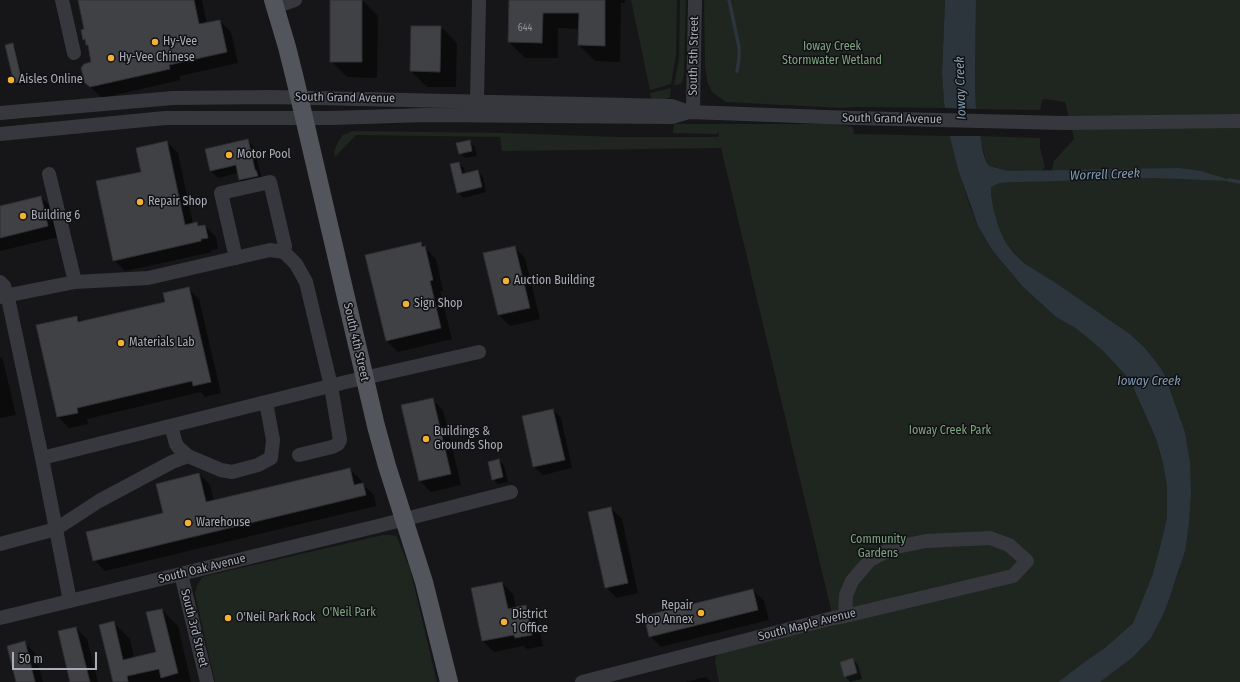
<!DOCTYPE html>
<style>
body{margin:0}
#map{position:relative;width:1240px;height:682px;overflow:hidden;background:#161618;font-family:"Fira Sans Condensed",sans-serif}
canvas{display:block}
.scale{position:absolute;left:12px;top:652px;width:85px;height:18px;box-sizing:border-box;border:2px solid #a8adb8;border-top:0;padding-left:5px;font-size:12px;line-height:14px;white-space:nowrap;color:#a8adb8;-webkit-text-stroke:3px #111113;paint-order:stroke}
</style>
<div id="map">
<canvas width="1240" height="682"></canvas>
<div class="scale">50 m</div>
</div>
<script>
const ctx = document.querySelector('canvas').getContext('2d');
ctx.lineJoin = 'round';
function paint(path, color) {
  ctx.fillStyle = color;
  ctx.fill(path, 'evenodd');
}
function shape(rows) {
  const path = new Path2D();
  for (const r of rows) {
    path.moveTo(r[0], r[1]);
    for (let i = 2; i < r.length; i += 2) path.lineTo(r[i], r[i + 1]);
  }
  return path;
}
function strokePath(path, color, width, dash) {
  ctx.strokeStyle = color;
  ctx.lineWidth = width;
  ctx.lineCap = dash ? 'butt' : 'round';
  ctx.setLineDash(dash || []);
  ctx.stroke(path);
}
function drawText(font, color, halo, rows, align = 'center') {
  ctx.font = font + ' "Fira Sans Condensed",sans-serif';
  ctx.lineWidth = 3;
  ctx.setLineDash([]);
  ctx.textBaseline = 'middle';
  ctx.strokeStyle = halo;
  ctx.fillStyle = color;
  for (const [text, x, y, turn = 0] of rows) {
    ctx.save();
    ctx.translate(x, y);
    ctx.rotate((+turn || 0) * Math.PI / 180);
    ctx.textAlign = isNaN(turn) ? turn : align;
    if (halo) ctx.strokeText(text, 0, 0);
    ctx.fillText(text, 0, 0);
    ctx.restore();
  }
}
const green = shape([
 [631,0,677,0,676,55,671,84,650,90],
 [680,0,686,0,684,71,683,80,681,84,674,85,679,60],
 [704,0,945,0,942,73,945,108,854,107,842,108,726,102,712,92,707,81,705,63],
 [976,0,1240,0,1240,682,1100,682,1132,658,1150,638,1163,615,1170,597,1180,568,1190,461,1185,432,1164,373,1157,363,1145,348,1130,334,1110,320,1056,283,1024,263,1006,243,999,228,994,211,991,194,991,186,1000,183,1022,182,1082,170,1052,170,1054,161,1074,139,1065,102,1044,99,1042,101,1040,110,976,109,975,84],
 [671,88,670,97,662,101,652,101,650,93],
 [674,124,836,124,853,127,854,134,950,136,958,170,970,206,978,226,992,250,1023,287,1036,299,1056,317,1077,329,1102,350,1130,380,1156,439,1163,463,1167,487,1167,517,1160,547,1152,576,1133,623,1106,647,1083,663,1058,682,719,682,715,661,717,653,833,618,721,148,502,151,500,137,356,135,335,157,334,152,339,140,343,135,353,131,501,133,618,137,719,137,718,131,717,134,673,133],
 [980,136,1040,138,1040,148,1045,167,1042,171,1009,171,989,166,986,162],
 [383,535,390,535,396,536,398,540,410,569,437,682,215,682,195,594,197,586,202,577]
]);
const water = shape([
 [945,0,976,0,975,84,976,109,983,152,986,162,989,166,1009,171,1179,168,1201,171,1233,181,1153,178,1022,182,1000,183,991,187,991,194,994,211,999,228,1006,243,1014,253,1024,263,1056,283,1130,334,1145,348,1157,363,1164,373,1185,432,1190,461,1191,492,1189,523,1185,551,1170,597,1163,615,1151,638,1132,658,1100,682,1058,682,1083,663,1106,647,1133,623,1152,576,1160,547,1167,517,1167,487,1163,463,1156,439,1130,380,1102,350,1077,329,1056,317,1023,287,992,250,978,226,958,170,950,137,944,102,942,73]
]);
const pier = shape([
 [943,108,978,109,982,136,948,136]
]);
const shadow = shape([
 [78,0,202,0,207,24,220,21,231,32,238,63,180,76,180,80,102,98,86,83,93,63,89,47,84,39,86,30],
 [331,0,362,0,378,16,377,78,347,77,331,61],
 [511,0,625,0,625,3,621,3,620,62,595,61,579,45,580,29,558,28,558,58,525,58,509,42],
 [441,27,457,43,456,87,427,87,411,71],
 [13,44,15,47,24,84,17,85,15,83,7,46],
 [247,140,254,147,261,175,263,178,247,187,240,180,238,173,218,178,211,171],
 [469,141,475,147,477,156,465,158,460,153],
 [167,142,178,153,193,224,197,223,201,227,205,226,216,237,218,249,211,250,212,252,125,271,114,260,142,172],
 [458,163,464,168,465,174,477,171,483,177,486,192,463,198,458,192],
 [41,197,52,208,59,237,0,251,0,207],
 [421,243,436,259,443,291,440,291,452,339,398,352,387,341],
 [514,247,525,258,540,319,510,326,499,315,484,254],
 [188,288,199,299,221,393,205,397,201,392,87,419,88,424,69,428,58,417,37,326,77,317,82,322,166,303],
 [0,357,3,360,16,415,0,418],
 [432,399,443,410,461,485,431,492,420,481],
 [553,410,561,418,572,468,543,475,534,467,523,417],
 [499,460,504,465,508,482,498,484,493,479],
 [350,469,361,480,362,484,374,495,376,506,105,571,94,560,165,514,199,474,210,485,214,501],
 [611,508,622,519,638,593,617,598,606,587],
 [502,583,513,594,516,608,526,606,537,617,543,646,527,649,523,646,494,652,483,641],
 [753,590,764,601,769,620,661,647,650,636],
 [162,610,178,626,191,682,114,682,114,623,130,639,134,658,157,653],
 [76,628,87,639,98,682,71,682],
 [24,642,36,654,43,682,17,682],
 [853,659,858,665,862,679,850,682,845,676],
 [706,677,711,682,685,682]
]);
const stream = shape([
 [729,0,739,47,739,59,737,71],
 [1229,180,1240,182]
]);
const building = shape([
 [78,0,194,0,199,24,220,20,227,52,169,65,170,69,90,87,85,83,81,68,84,64,91,62,88,45,86,45,85,39,83,40,81,30,84,29,78,0],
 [330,0,362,0,362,62,330,62,330,0],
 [509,0,605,0,605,46,578,45,579,13,543,13,542,43,508,42,509,0],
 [411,26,441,26,440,72,410,71,411,26],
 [13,43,22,81,14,83,5,45,13,43],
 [248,139,255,170,256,170,258,176,239,180,236,165,210,171,205,149,248,139],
 [470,140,472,151,459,154,456,143,470,140],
 [167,141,185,225,197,222,198,226,205,225,208,238,201,239,201,241,113,261,96,181,141,172,136,148,167,141],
 [459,162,462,174,478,170,482,187,457,193,450,164,459,162],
 [41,196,48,226,0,238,0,206,41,196],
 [421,242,422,247,425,246,433,280,430,281,441,328,386,341,365,255,421,242],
 [515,246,530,308,498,315,483,253,515,246],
 [189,287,211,382,193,386,192,381,77,408,78,413,57,417,36,325,77,316,78,322,165,302,163,293,189,287],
 [433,398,451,474,419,481,401,405,433,398],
 [553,409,565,460,533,467,522,416,553,409],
 [499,459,503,477,492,480,488,462,499,459],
 [350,468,354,485,363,483,366,495,93,561,86,532,163,513,156,484,199,473,206,502,350,468],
 [611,507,628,583,605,588,588,512,611,507],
 [502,582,508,609,526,605,532,635,515,638,514,635,482,641,471,588,502,582],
 [753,589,758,610,649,637,644,616,753,589],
 [162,609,178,673,161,678,159,669,127,676,128,682,113,682,99,625,114,621,123,660,156,652,146,612,162,609],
 [76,627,90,682,70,682,58,631,76,627],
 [25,641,35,682,16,682,7,646,25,641],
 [853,658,857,673,844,677,840,662,853,658]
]);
const minor = shape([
 [62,0,74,53],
 [275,7,295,0],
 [477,101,479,0],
 [693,112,695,0],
 [0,113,173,98,271,97,672,106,689,112,854,118,1064,123,1240,121],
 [0,134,165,118,331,118,425,115,672,117,689,112],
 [49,174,75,282],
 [236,258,221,193,270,182,285,246,284,252],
 [0,282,4,286,9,303,42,458,70,601],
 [0,297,75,282,148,278,270,250,284,252,296,264,306,282,331,386,340,440,338,444,332,447,299,455],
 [171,426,176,444,179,448,188,456,221,470,232,472,258,465,271,458,273,440,266,402],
 [42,458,346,382,479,352],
 [0,544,56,529,99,501,172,462,188,456],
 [181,574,207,682],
 [0,618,382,525,511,492],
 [582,682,833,618,845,616,1013,576,1027,561,1009,545,990,538,926,541,892,548,870,560,852,581,846,595,845,616]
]);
const major = shape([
 [273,0,287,47,295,79,376,426,387,466,424,582,449,682]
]);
const markers = [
 [155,42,4,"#f2b134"],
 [111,58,4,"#f2b134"],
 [11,80,4,"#f2b134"],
 [229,155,4,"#f2b134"],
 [140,202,4,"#f2b134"],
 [23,216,4,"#f2b134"],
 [506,281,4,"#f2b134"],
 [406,304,4,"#f2b134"],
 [121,343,4,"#f2b134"],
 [426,439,4,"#f2b134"],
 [188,523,4,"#f2b134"],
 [701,613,4,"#f2b134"],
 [228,618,4,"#f2b134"],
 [504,622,4,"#f2b134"]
];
const numberNames = [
 ["644",525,28]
];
const poiNames = [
 ["Hy-Vee",163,42],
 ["Hy-Vee Chinese",119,58],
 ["Aisles Online",19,80],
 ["Motor Pool",237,155],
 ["Repair Shop",148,202],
 ["Building 6",31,216],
 ["Auction Building",514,281],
 ["Sign Shop",414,304],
 ["Materials Lab",129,343],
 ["Buildings &",434,432],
 ["Grounds Shop",434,446],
 ["Warehouse",196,523],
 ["Repair",693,606,"right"],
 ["Shop Annex",693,620,"right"],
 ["District",512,615],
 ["1 Office",512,629],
 ["O'Neil Park Rock",236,618]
];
const parkNames = [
 ["Ioway Creek",832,47],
 ["Stormwater Wetland",832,61],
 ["Ioway Creek Park",950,431],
 ["Community",878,540],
 ["Gardens",878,554],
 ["O'Neil Park",349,613]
];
const streetNames = [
 ["South 5th Street",694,56,-89],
 ["South Grand Avenue",345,98,1],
 ["South Grand Avenue",892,119,1],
 ["South 4th Street",356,342,77],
 ["South Oak Avenue",202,569,-14],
 ["South Maple Avenue",807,625,-14],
 ["South 3rd Street",194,628,76]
];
const waterNames = [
 ["Ioway Creek",961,88,-92],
 ["Worrell Creek",1105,175,-2],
 ["Ioway Creek",1149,381]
];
paint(green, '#1e261f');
paint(water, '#2c353c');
paint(pier, '#161618');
paint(shadow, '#0007');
strokePath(stream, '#2c353c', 3.5);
paint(building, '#404145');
strokePath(building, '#303034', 1);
strokePath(minor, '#37383d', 14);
strokePath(major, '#53555c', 18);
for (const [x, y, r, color] of markers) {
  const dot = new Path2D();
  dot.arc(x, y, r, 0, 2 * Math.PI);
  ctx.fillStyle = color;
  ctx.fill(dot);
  strokePath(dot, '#111113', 1.5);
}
drawText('10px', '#8e929b', null, numberNames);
drawText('12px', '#a8adb8', '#111113', poiNames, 'left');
drawText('12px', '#7fa381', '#111113', parkNames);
drawText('12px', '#a8adb8', '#111113', streetNames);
drawText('italic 13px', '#7f9bb3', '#111113', waterNames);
</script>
